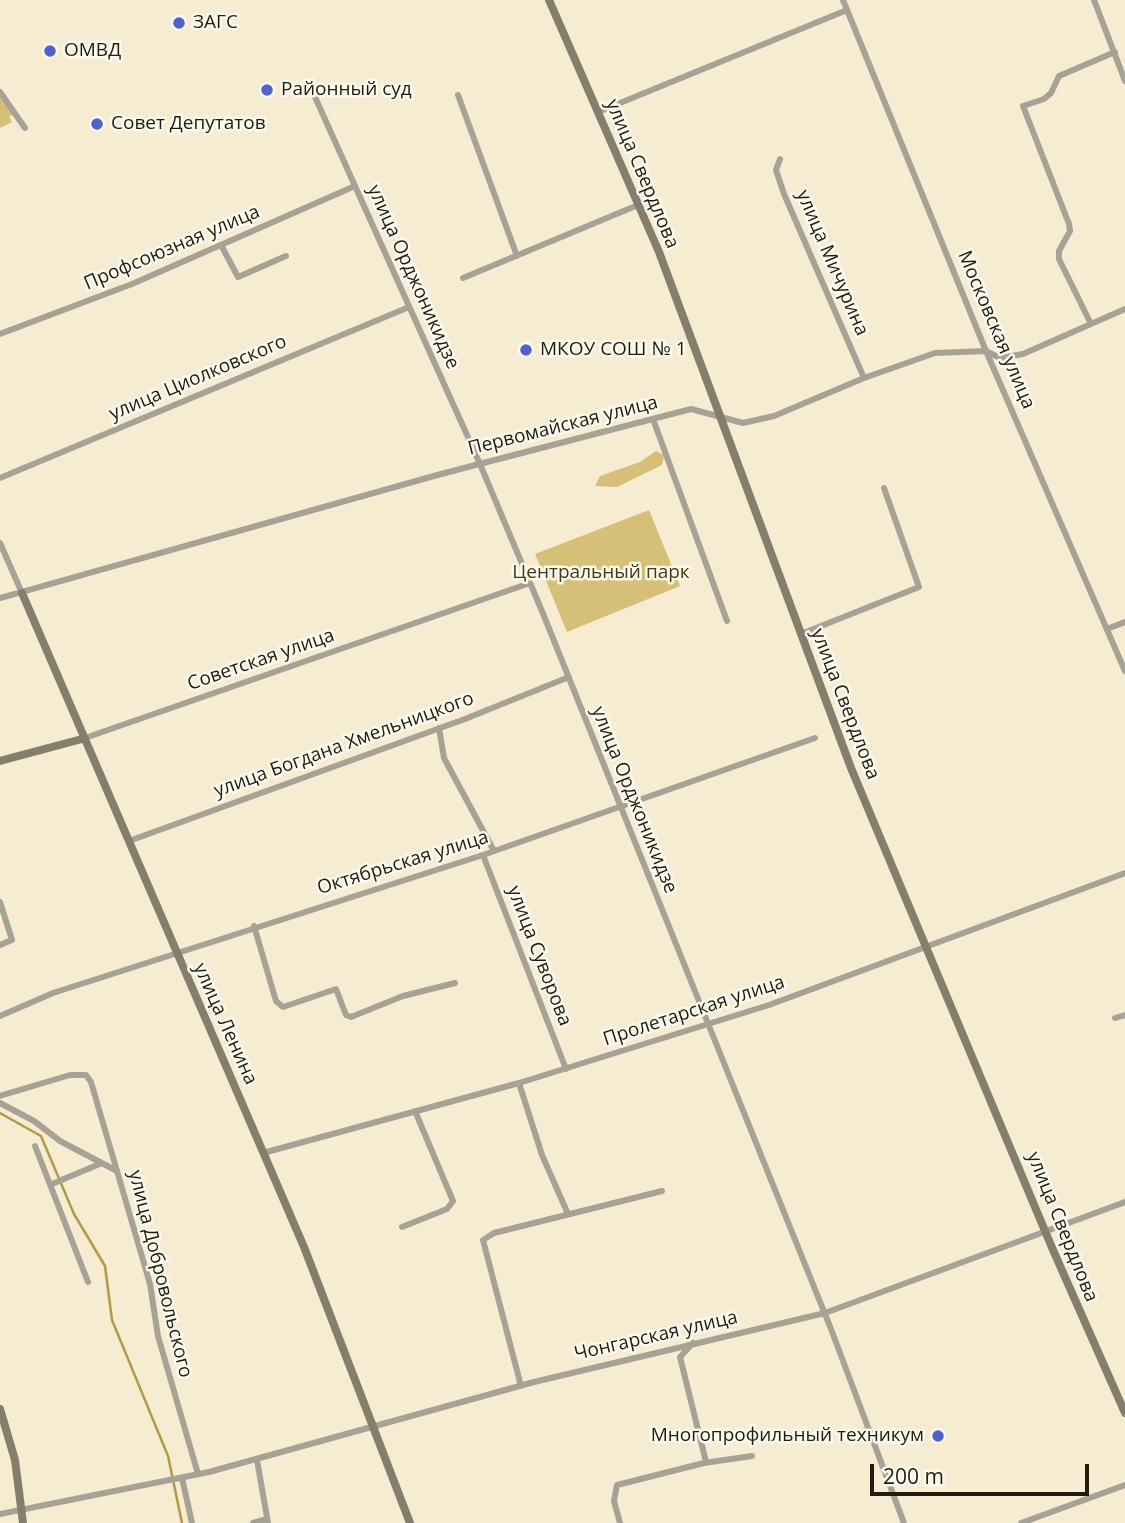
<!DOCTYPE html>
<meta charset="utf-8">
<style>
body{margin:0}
#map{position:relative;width:1125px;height:1523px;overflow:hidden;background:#f6ecd1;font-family:"Open Sans",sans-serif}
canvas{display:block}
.scale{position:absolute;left:870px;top:1464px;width:219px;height:32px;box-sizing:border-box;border:4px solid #1f1c12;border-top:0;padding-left:9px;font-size:21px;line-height:24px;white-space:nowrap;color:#1f1c12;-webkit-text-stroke:5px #fdfaef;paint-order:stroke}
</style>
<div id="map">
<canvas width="1125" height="1523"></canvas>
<div class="scale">200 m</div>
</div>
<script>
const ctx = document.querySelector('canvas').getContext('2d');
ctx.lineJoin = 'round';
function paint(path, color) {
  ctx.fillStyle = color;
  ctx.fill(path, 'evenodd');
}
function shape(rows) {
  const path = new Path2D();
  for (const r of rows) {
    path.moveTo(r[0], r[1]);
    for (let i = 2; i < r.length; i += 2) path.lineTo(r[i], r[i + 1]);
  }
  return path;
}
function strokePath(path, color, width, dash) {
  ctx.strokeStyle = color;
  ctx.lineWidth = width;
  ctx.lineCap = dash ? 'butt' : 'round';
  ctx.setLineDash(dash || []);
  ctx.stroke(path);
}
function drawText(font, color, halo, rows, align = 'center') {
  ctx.font = font + ' "Open Sans",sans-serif';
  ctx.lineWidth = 5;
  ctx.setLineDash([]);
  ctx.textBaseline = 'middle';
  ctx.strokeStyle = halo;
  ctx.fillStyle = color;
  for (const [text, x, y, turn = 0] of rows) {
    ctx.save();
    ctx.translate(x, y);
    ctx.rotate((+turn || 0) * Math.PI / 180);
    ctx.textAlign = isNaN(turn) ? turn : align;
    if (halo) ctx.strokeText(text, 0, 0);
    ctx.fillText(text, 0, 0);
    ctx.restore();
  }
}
const green = shape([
 [0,94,16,117,9,115,12,122,0,128],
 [656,451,664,455,662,465,617,487,595,486,600,476,640,462],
 [649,510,680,586,567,632,535,554]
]);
const stream = shape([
 [0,1113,41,1136,74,1214,105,1266,112,1320,168,1456,182,1523]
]);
const street = shape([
 [843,0,986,351,1125,671],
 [1094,0,1125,81],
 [0,92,25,128],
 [458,95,517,256],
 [315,97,480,464,544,616,831,1329,904,1523],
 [598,112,847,10],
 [780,159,776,170,784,194,864,378],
 [221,245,238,277,286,256],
 [463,278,638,205],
 [1091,324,1059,259,1059,251,1070,231,1069,224,1023,106,1044,99,1051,93,1059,76,1115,52],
 [0,334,132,284,355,186],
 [653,419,727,621],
 [0,478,409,307],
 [0,543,22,593],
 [0,598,441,474,691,409,743,423,774,416,864,378,935,353,986,351,1000,358,1023,354,1125,309],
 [1107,629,1125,622],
 [801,634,919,587,884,488],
 [439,728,444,758,494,851],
 [82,739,530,583],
 [129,841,465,719,569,677],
 [483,855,566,1069],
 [0,902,12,940,0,945],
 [254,926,276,1001,283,1007,336,989,346,1015,351,1017,403,996,455,983],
 [0,1016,53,993,483,855,815,738],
 [1115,1018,1125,1015],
 [519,1083,542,1155,568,1214],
 [0,1096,70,1075,86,1075,91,1082,150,1284,158,1336,198,1474],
 [0,1103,34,1121,60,1141,117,1171],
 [35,1146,88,1282],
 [263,1153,519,1083,769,1005,1125,873],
 [52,1184,102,1163],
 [402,1227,447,1209,453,1201,415,1111],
 [693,1343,680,1357,706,1462],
 [521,1386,483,1240,494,1233,662,1191],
 [257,1460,268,1523],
 [182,1478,192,1523],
 [0,1514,209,1472,534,1382,825,1313,1125,1202],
 [253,1523,267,1519],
 [620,1523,614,1501,617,1485,704,1463,752,1456],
 [1021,1523,1125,1485]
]);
const secondary = shape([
 [549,0,659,252,851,768,1053,1250,1125,1413],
 [22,593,304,1247,410,1523],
 [0,761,82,739],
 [0,1409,15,1460,23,1523]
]);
const markers = [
 [179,23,7,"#4e62d8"],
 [50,51,7,"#4e62d8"],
 [267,90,7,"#4e62d8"],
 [97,124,7,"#4e62d8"],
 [526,350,7,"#4e62d8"],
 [938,1436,7,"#4e62d8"]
];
const poiNames = [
 ["ЗАГС",193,23],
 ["ОМВД",64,51],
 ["Районный суд",281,90],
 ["Совет Депутатов",111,124],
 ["МКОУ СОШ № 1",540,350],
 ["Многопрофильный техникум",924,1436,"right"]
];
const streetNames = [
 ["улица Свердлова",642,174,67],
 ["Профсоюзная улица",172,248,-23],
 ["улица Мичурина",832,263,67],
 ["улица Орджоникидзе",413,277,66],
 ["Московская улица",996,330,67],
 ["улица Циолковского",198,378,-23],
 ["Первомайская улица",563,426,-14],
 ["Советская улица",261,660,-19],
 ["улица Свердлова",845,704,69],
 ["улица Богдана Хмельницкого",344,745,-20],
 ["улица Орджоникидзе",634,800,68],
 ["Октябрьская улица",403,863,-17],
 ["улица Суворова",539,956,69],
 ["Пролетарская улица",694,1011,-18],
 ["улица Ленина",225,1024,66],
 ["улица Свердлова",1062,1227,68],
 ["улица Добровольского",160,1274,76],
 ["Чонгарская улица",656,1336,-13]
];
const parkNames = [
 ["Центральный парк",601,573]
];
paint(green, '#d6bf77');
strokePath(stream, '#b49a47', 2.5);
strokePath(street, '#a6a296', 6);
strokePath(secondary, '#847e6d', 8);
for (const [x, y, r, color] of markers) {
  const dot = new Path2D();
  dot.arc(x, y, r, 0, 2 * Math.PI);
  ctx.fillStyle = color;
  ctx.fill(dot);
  strokePath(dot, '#fdfaef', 2.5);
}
drawText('19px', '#1f1c12', '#fdfaef', poiNames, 'left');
drawText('19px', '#1f1c12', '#fdfaef', streetNames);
drawText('19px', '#453a16', '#fdfaef', parkNames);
</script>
